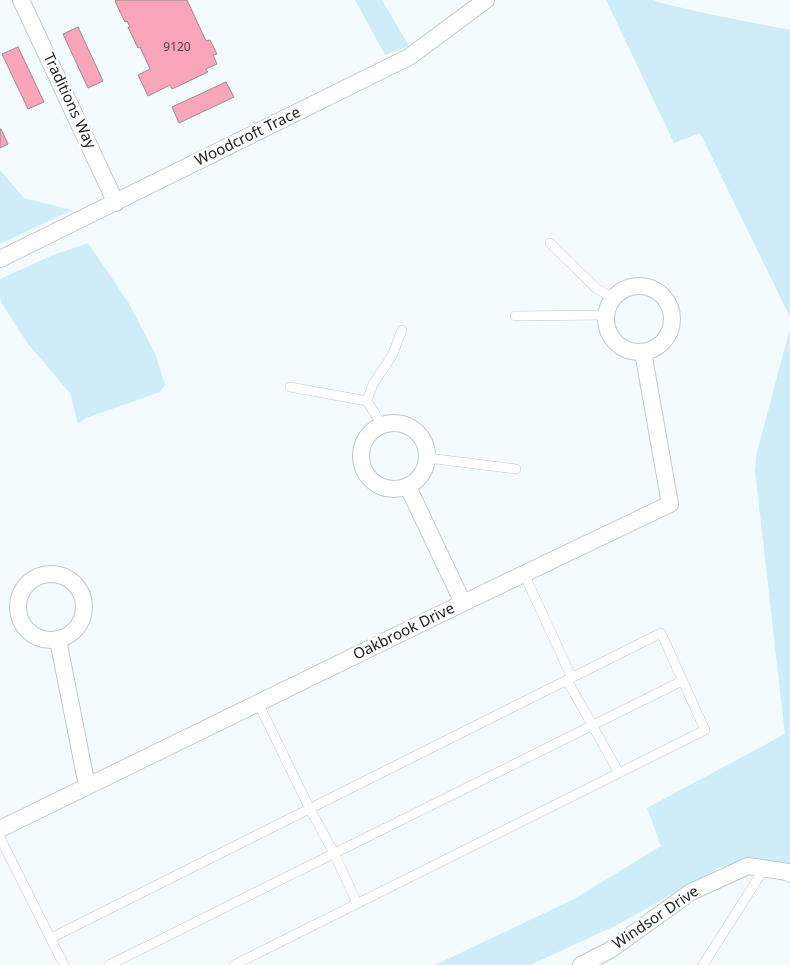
<!DOCTYPE html>
<style>
body{margin:0}
canvas{display:block;background:#f3fbfe}
</style>
<canvas width="790" height="965"></canvas>
<script>
const ctx = document.querySelector('canvas').getContext('2d');
ctx.lineJoin = 'round';
function paint(path, color) {
  ctx.fillStyle = color;
  ctx.fill(path, 'evenodd');
}
function shape(rows) {
  const path = new Path2D();
  for (const r of rows) {
    if (r.length === 3) {
      path.moveTo(r[0] + r[2], r[1]);
      path.arc(r[0], r[1], r[2], 0, 2 * Math.PI);
      continue;
    }
    path.moveTo(r[0], r[1]);
    for (let i = 2; i < r.length; i += 2) path.lineTo(r[i], r[i + 1]);
  }
  return path;
}
function strokePath(path, color, width, dash) {
  ctx.strokeStyle = color;
  ctx.lineWidth = width;
  ctx.lineCap = dash ? 'butt' : 'round';
  ctx.setLineDash(dash || []);
  ctx.stroke(path);
}
function drawText(font, color, halo, rows, align = 'center') {
  ctx.font = font + ' "Noto Sans",sans-serif';
  ctx.lineWidth = 4.5;
  ctx.setLineDash([]);
  ctx.textBaseline = 'middle';
  ctx.strokeStyle = halo;
  ctx.fillStyle = color;
  for (const [text, x, y, turn = 0] of rows) {
    ctx.save();
    ctx.translate(x, y);
    ctx.rotate((+turn || 0) * Math.PI / 180);
    ctx.textAlign = isNaN(turn) ? turn : align;
    if (halo) ctx.strokeText(text, 0, 0);
    ctx.fillText(text, 0, 0);
    ctx.restore();
  }
}
const green = shape([
 [355,0,382,0,409,46,385,55],
 [606,0,654,0,657,2,713,15,790,30,790,317,700,133,674,143],
 [0,170,24,198,72,210,0,244],
 [88,243,128,302,155,353,165,385,160,392,86,418,78,424,70,393,28,344,2,304,0,297,0,279,53,255],
 [790,328,790,863,761,860,722,866,617,925,530,965,435,965,574,899,661,846,647,808,785,734,755,471,756,456]
]);
const building = shape([
 [116,0,187,0,206,41,210,40,217,54,213,55,217,64,206,69,208,72,172,89,170,85,148,96,138,75,150,69,140,47,138,48,128,27,130,27,127,21,125,22,115,1,116,0],
 [78,27,103,81,88,88,63,34,78,27],
 [18,47,44,102,28,109,2,54,18,47],
 [226,82,234,97,179,123,172,107,226,82],
 [0,129,1,129,8,144,0,148,0,129]
]);
const lane = shape([
 [550,243,596,288,613,298],
 [515,316,605,315],
 [290,387,367,401,382,425],
 [367,401,373,384,392,356,402,330],
 [428,458,516,469],
 [524,574,572,678],
 [567,680,619,773],
 [258,703,310,809,334,853,357,903],
 [0,838,64,965],
 [51,938,661,633,705,730,234,965],
 [109,965,682,681],
 [703,965,764,869]
]);
const street = shape([
 [21,0,116,203],
 [0,259,409,57,486,0],
 [639,319,33],
 [394,456,33],
 [408,487,463,603],
 [51,607,33],
 [58,640,87,786],
 [0,829,463,603,670,504,643,352],
 [581,965,610,950,691,892,748,866,788,872,790,874]
]);
const numberNames = [
 ["9120",177,48]
];
const streetNames = [
 ["Traditions Way",69,101,65],
 ["Woodcroft Trace",248,137,-26],
 ["Oakbrook Drive",404,632,-26],
 ["Windsor Drive",656,918,-34]
];
paint(green, '#ceedf8');
paint(building, '#f8a5ba');
strokePath(building, '#968d8f', 1);
strokePath(lane, '#bec8cb', 10);
strokePath(street, '#bec8cb', 18);
strokePath(lane, '#fff', 9);
strokePath(street, '#fff', 16);
drawText('12px', '#513f45', null, numberNames);
drawText('15px', '#191d1e', '#fff', streetNames);
</script>
